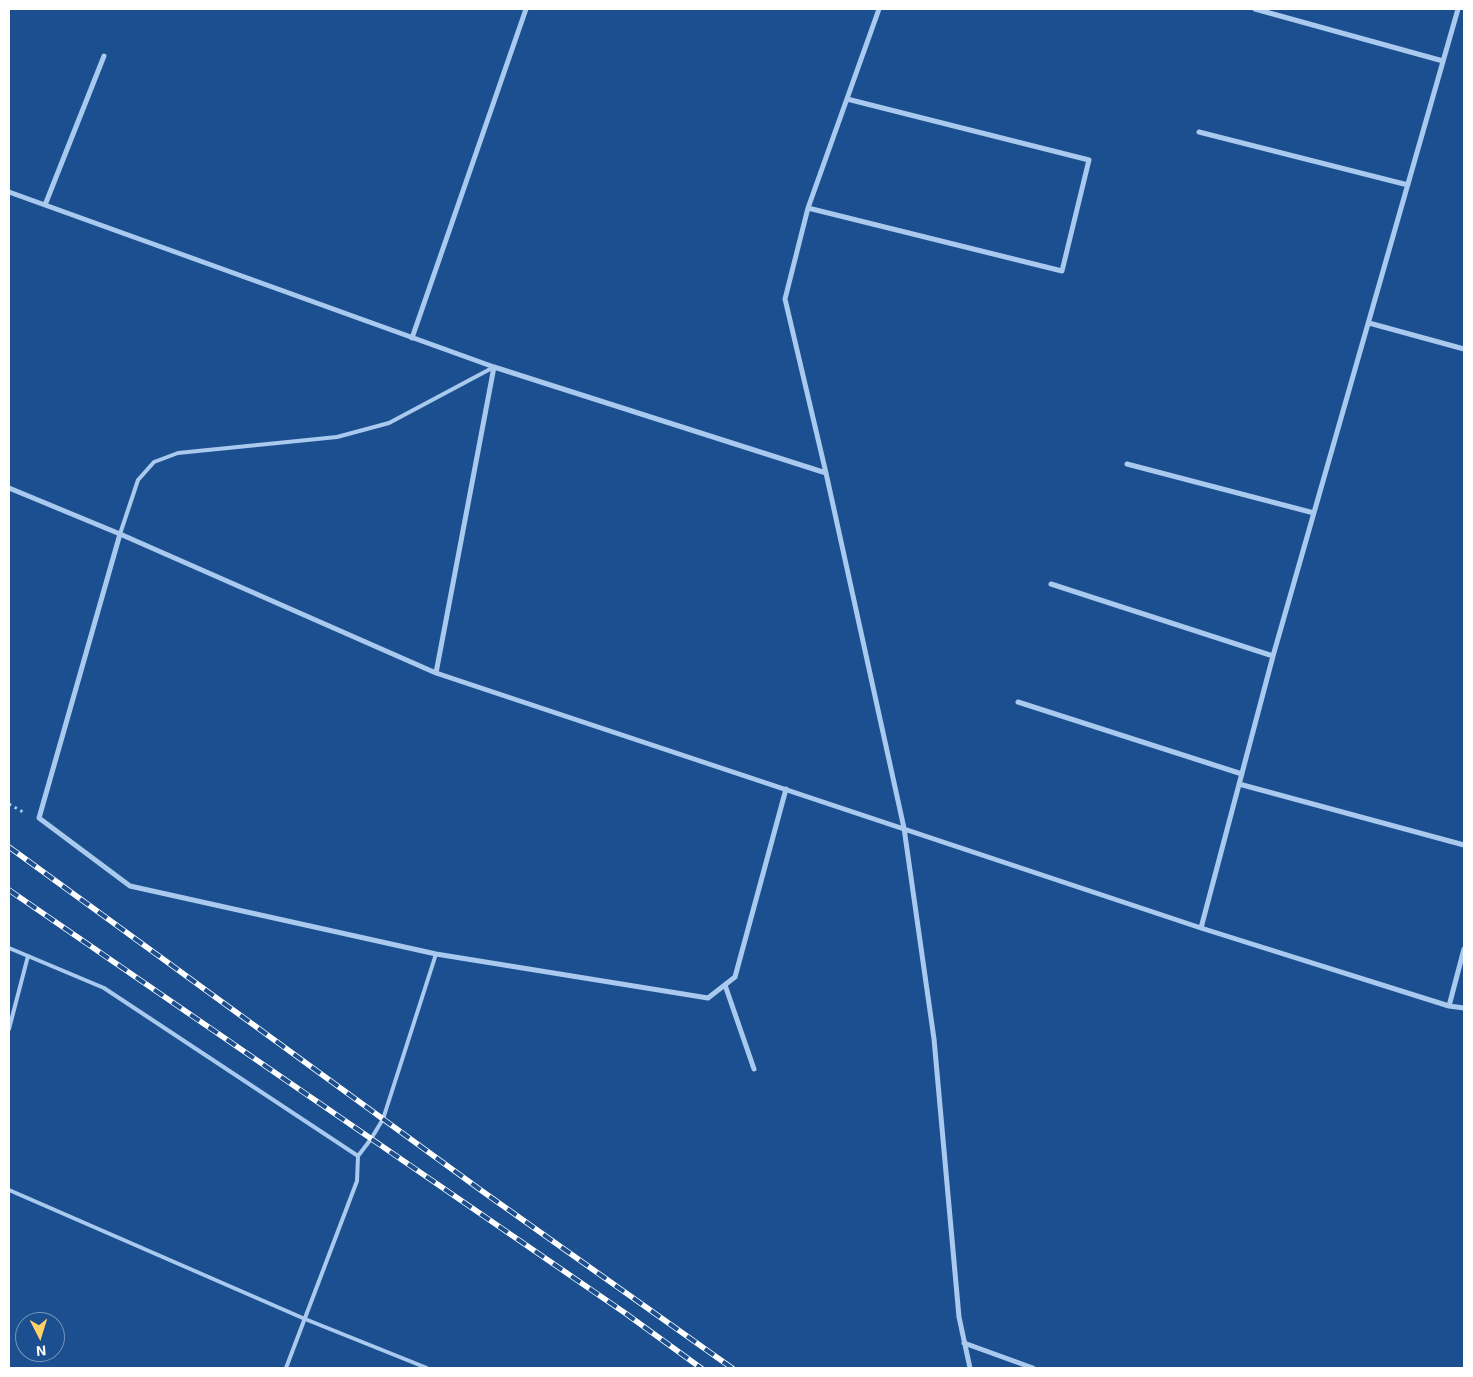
<!DOCTYPE html>
<style>
body{margin:0}
#map{position:relative;width:1473px;height:1377px;overflow:hidden;background:#1b4f8f;font-family:"Exo 2",sans-serif}
canvas{display:block}
.frame{position:absolute;inset:0;border:10px solid #fff;pointer-events:none}
.north{position:absolute;left:15px;top:1312px;width:50px;height:50px;box-sizing:border-box;background:#1b4f8f;border:1px solid #7695bc;border-radius:50%;rotate:175deg;font-size:14px;font-weight:700;line-height:20px;text-align:center;color:#fff}
.north::after{content:'';display:block;margin:auto;width:18px;height:22px;background:#ffd166;clip-path:polygon(50% 0,100% 100%,50% 72%,0 100%)}
</style>
<div id="map">
<canvas width="1473" height="1377"></canvas>
<div class="frame"></div>
<div class="north">N</div>
</div>
<script>
const ctx = document.querySelector('canvas').getContext('2d');
ctx.lineJoin = 'round';
function shape(rows) {
  const path = new Path2D();
  for (const r of rows) {
    path.moveTo(r[0], r[1]);
    for (let i = 2; i < r.length; i += 2) path.lineTo(r[i], r[i + 1]);
  }
  return path;
}
function strokePath(path, color, width, dash) {
  ctx.strokeStyle = color;
  ctx.lineWidth = width;
  ctx.lineCap = dash ? 'butt' : 'round';
  ctx.setLineDash(dash || []);
  ctx.stroke(path);
}
const path = shape([
 [9,804,23,812]
]);
const service = shape([
 [120,534,138,480,154,462,178,453,337,437,389,423,494,367],
 [9,948,104,988,358,1156,371,1139,383,1119,436,954],
 [9,1029,28,956],
 [9,1190,305,1319,427,1368],
 [286,1368,357,1181,358,1156]
]);
const minor = shape([
 [879,9,808,208,785,299,826,473,904,828,934,1039,959,1317,970,1368],
 [1255,9,1443,61],
 [1199,132,1408,185],
 [9,192,494,367,826,473],
 [45,205,104,56],
 [808,208,1062,271,1089,160,847,99],
 [1369,323,1464,349],
 [412,338,526,9],
 [1127,464,1314,513],
 [9,488,120,534,436,673,1201,928,1449,1006,1464,1008],
 [120,534,39,818,130,886,436,954,708,998,735,977,786,789],
 [1051,584,1273,656],
 [436,673,494,367],
 [1018,702,1242,774],
 [1239,784,1464,845],
 [1201,928,1273,656,1458,9],
 [725,985,754,1069],
 [1449,1006,1464,949],
 [964,1343,1033,1368]
]);
const rail = shape([
 [9,847,482,1191,732,1368],
 [9,890,625,1313,701,1368]
]);
strokePath(path, '#a9c9ee', 3, [2.5, 4]);
strokePath(service, '#a9c9ee', 4);
strokePath(minor, '#a9c9ee', 5);
strokePath(rail, '#fff', 5.5);
strokePath(rail, '#1b4f8f', 4, [11]);
</script>
